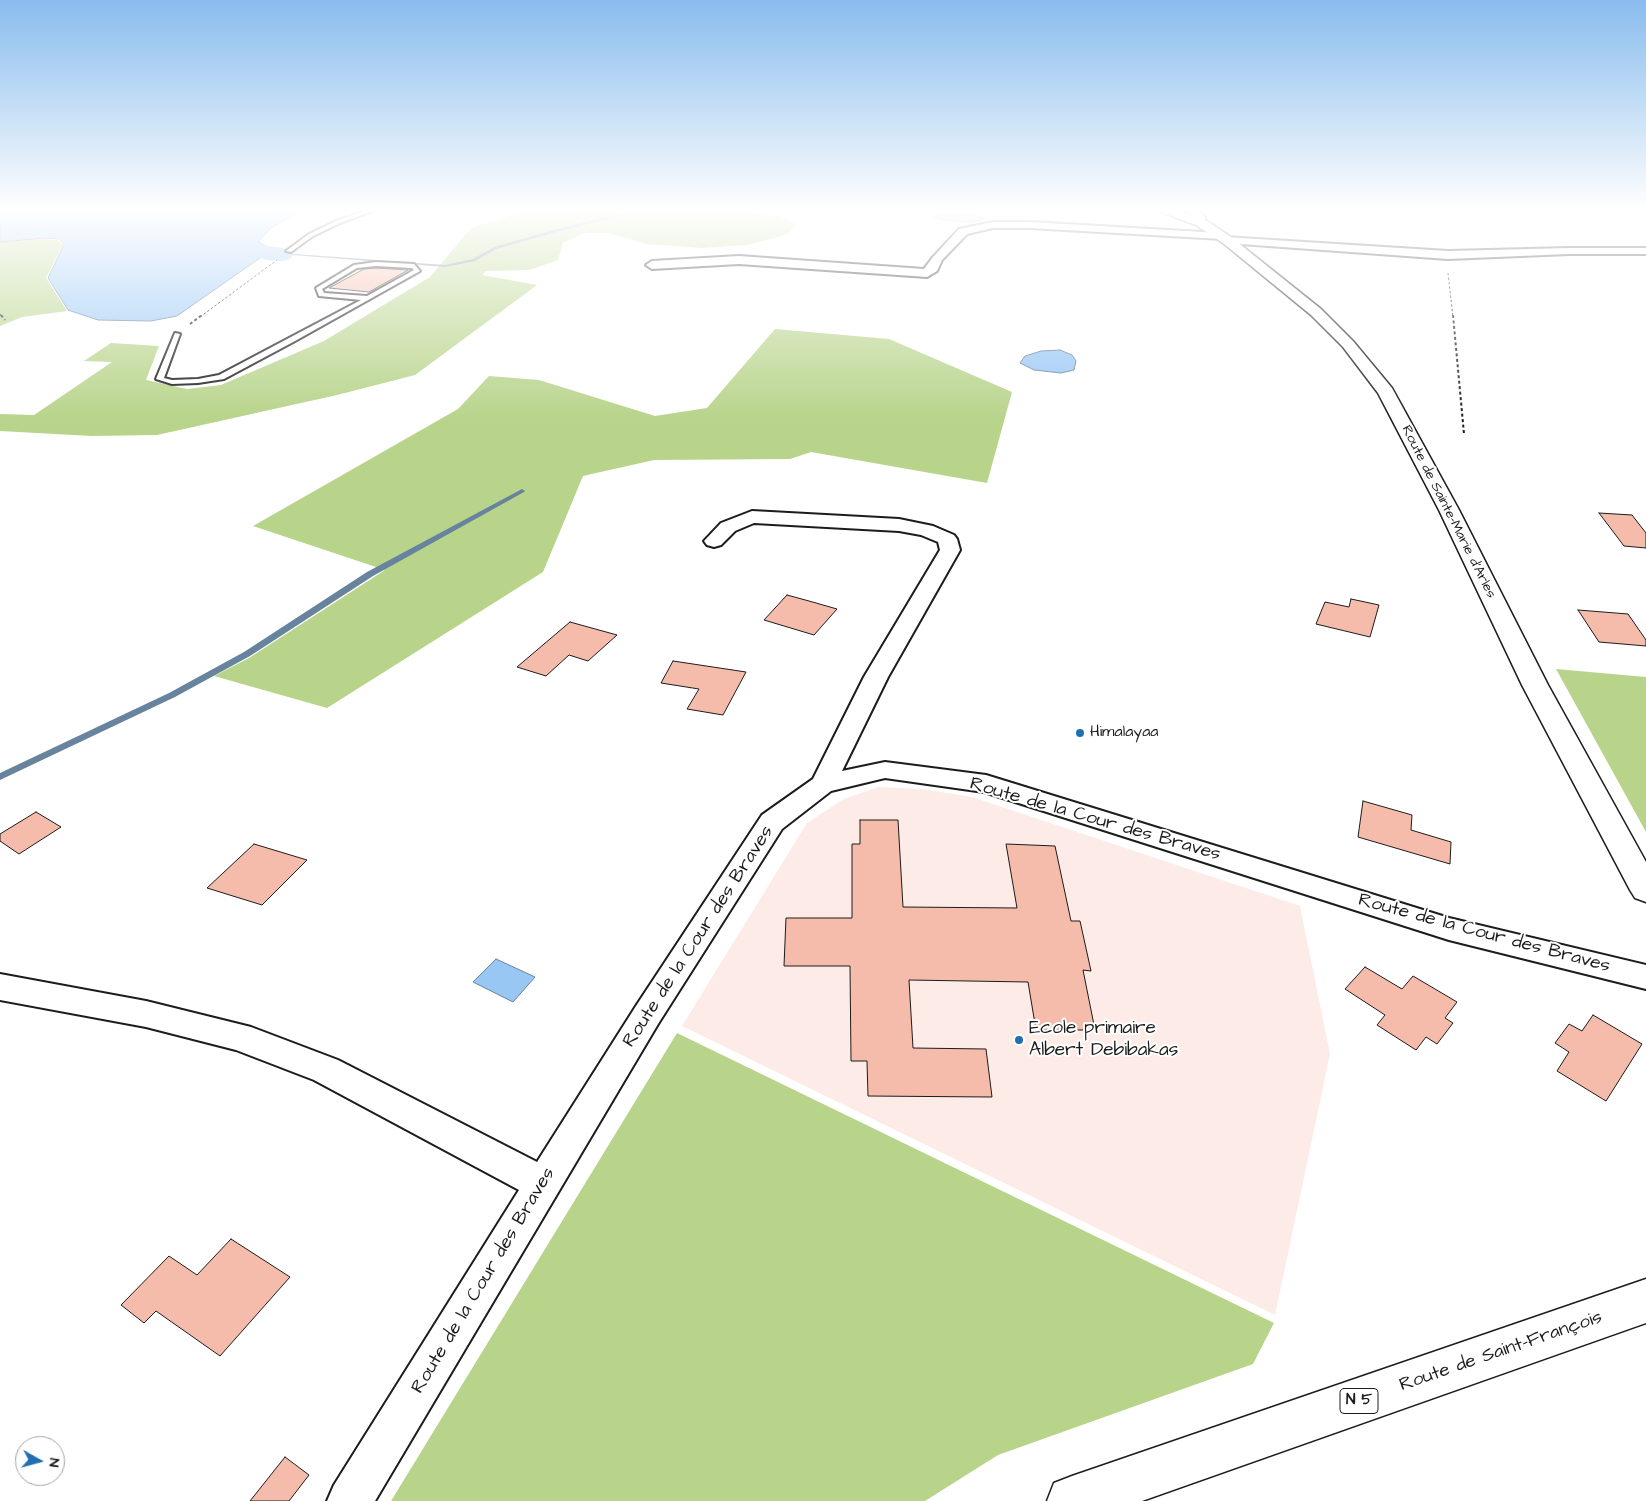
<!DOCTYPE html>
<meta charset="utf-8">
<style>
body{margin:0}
#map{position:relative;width:1646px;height:1501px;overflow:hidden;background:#fff;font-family:"Architects Daughter",sans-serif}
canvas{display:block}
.north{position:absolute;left:15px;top:1436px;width:50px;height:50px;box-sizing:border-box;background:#fff;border:1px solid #a4a4a4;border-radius:50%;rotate:97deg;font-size:14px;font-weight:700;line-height:20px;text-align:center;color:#1c1c1c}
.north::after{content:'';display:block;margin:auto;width:18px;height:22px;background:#1f6fb2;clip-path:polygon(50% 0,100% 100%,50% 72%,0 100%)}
</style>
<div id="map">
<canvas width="1646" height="1501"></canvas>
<div class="north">N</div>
</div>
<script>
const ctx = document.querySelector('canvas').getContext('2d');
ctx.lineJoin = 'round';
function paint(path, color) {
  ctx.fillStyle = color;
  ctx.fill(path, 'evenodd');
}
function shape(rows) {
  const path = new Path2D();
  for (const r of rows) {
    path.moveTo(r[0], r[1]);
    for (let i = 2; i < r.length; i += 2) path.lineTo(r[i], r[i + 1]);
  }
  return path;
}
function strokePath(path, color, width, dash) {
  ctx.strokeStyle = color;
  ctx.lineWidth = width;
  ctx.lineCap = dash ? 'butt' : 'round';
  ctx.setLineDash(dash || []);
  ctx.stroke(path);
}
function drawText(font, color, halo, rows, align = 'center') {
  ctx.font = font + ' "Architects Daughter",sans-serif';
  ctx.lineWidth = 4;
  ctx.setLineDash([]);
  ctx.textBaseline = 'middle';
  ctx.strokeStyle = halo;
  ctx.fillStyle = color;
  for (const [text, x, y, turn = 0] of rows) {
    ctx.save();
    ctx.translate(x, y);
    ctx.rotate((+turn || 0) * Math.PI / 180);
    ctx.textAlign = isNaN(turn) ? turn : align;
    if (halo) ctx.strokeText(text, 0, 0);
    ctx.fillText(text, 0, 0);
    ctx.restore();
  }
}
const built = shape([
 [878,787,922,789,972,797,1300,906,1330,1054,1275,1315,682,1026,807,823,844,799]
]);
const green = shape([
 [533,209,750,209,741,211,779,216,797,224,788,234,748,245,702,248,647,244,608,233,584,233,563,243,558,260,529,270,486,271,482,275,537,285,415,375,337,395,157,435,92,436,0,431,0,414,34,415,112,362,84,361,111,343,159,346,146,380,187,389,221,385,324,341,430,277,471,228],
 [45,239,57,240,63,244,46,278,67,311,22,317,0,326,0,242],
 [775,329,889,339,1012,392,987,483,811,452,790,459,654,460,583,476,543,572,327,708,214,676,249,658,385,570,253,526,458,409,489,376,539,380,655,416,707,408],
 [1556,669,1646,677,1646,832],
 [677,1033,1274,1323,1253,1364,998,1455,925,1501,391,1501]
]);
const water = shape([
 [0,209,312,209,300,212,271,228,258,242,271,248,267,253,177,316,151,321,98,320,68,310,48,278,64,244,59,239,46,238,0,242,0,209],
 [965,214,977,215,983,218,982,220,972,222,961,222,933,218,941,215,965,214],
 [1060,350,1072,355,1076,361,1074,370,1061,373,1034,370,1020,363,1025,356,1041,351,1060,350],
 [496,959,535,977,513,1002,473,982,496,959]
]);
const stream = shape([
 [642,209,647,209,556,232,496,249,475,261,445,267,280,254,282,253,445,265,473,259,494,247,554,230,642,209],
 [522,489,525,491,524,492,373,576,250,656,175,697,0,780,0,773,169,693,244,652,367,572,522,489]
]);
const river = shape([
 [201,222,227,234,268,246,290,249,294,254,290,259,282,261,267,260,211,244,193,234,190,229,193,224,201,222]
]);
const building = shape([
 [376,268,408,270,369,292,329,288,364,269,376,268],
 [1599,513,1632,515,1646,533,1646,548,1624,546,1599,513],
 [787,595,809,601,837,609,814,635,764,620,787,595],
 [1351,599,1379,605,1370,637,1316,624,1325,602,1349,607,1351,599],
 [1578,610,1628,614,1646,640,1646,646,1599,642,1578,610],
 [570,622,617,635,588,661,569,655,546,676,517,667,570,622],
 [673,661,746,672,723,715,687,709,699,689,661,683,673,661],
 [1363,801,1412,815,1411,830,1451,842,1450,864,1358,837,1363,801],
 [36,812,61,827,19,854,0,841,0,834,36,812],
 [860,820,898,820,903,907,1017,908,1006,844,1055,846,1071,921,1080,921,1091,971,1083,970,1095,1030,1036,1030,1028,982,909,980,913,1048,986,1049,992,1097,868,1096,867,1061,851,1061,850,966,784,966,786,918,852,918,852,844,860,844,860,820],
 [254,844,307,860,262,905,207,888,254,844],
 [1365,967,1402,989,1413,976,1457,1002,1445,1018,1453,1023,1437,1044,1426,1037,1416,1050,1377,1025,1385,1015,1345,989,1365,967],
 [1593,1015,1642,1044,1606,1101,1557,1071,1569,1052,1555,1043,1569,1024,1582,1031,1593,1015],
 [231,1239,290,1277,220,1356,156,1311,144,1323,121,1305,169,1256,197,1275,231,1239],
 [285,1457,309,1475,289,1501,250,1501,285,1457]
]);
const pathFar1 = shape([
 [1448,273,1453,317],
 [0,314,2,317],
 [200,317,277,260]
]);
const path = shape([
 [1,315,5,320],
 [1453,315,1464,434],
 [190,324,202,315]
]);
const lane = shape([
 [371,209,378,209,340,223,313,236,291,252,286,251,309,234,336,221,371,209],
 [376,262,414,264,420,271,295,341,224,379,198,383,172,384,156,379,175,333,180,334,164,378,172,380,198,379,219,375,361,300,319,296,316,288,354,265,376,262],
 [376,266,412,268,414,270,367,296,324,293,322,289,357,268,376,266]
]);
const street = shape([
 [1186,209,1197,209,1205,217,1204,224,1196,224,1195,218,1186,209],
 [993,222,1030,222,1220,233,1224,234,1225,237,1448,251,1569,248,1646,248,1646,254,1569,254,1448,259,1227,243,1223,242,1222,239,1030,228,993,228,967,234,942,260,937,271,927,277,739,264,652,269,646,265,652,261,739,256,924,269,933,257,959,229,993,222],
 [752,511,899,519,933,526,954,535,957,539,960,550,888,677,842,771,885,762,986,775,1449,918,1646,965,1646,989,1449,940,984,792,885,778,831,791,782,829,658,1024,375,1501,327,1501,334,1485,519,1190,314,1080,236,1050,146,1027,0,1000,0,974,146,1001,251,1027,338,1060,537,1162,636,1006,762,815,813,779,864,677,940,550,938,542,921,535,899,531,754,523,735,531,721,545,714,547,707,545,704,541,721,523,752,511]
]);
const secondary = shape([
 [1157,209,1173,209,1204,219,1231,237,1321,309,1353,341,1392,388,1459,510,1548,685,1646,862,1646,902,1635,898,1630,890,1522,685,1439,510,1378,393,1343,347,1311,315,1223,243,1196,225,1159,211,1157,209]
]);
const primary = shape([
 [1646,1279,1646,1323,1142,1501,1047,1501,1054,1483,1072,1476,1646,1279]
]);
const markers = [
 [1080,733,5,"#1f6fb2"],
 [1019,1040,5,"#1f6fb2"]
];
const farStreetnames = [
 ["Route de Sainte-Marie d'Arles",1448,512,63]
];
const shields = [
 [1359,1401,38]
];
const shieldNames = [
 ["N 5",1359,1401]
];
const poiNames = [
 ["Himalayaa",1090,733]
];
const nearStreetnames = [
 ["Route de la Cour des Braves",1095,820,16],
 ["Route de la Cour des Braves",1484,934,15],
 ["Route de la Cour des Braves",699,937,-57],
 ["Route de la Cour des Braves",484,1281,-59],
 ["Route de Saint-François",1501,1352,-19]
];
const nearPoinames = [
 ["Ecole primaire",1029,1029],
 ["Albert Debibakas",1029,1051]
];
paint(built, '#fcebe6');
paint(green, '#b8d48b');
paint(water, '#99c7f4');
strokePath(water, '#67839e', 1);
paint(stream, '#67839e');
paint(river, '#99c7f4');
paint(building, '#f5bcac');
strokePath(building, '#1c1c1c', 1);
strokePath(lane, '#1c1c1c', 4);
strokePath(street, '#1c1c1c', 4);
strokePath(secondary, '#1c1c1c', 3);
strokePath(primary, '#1c1c1c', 3);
strokePath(pathFar1, '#1c1c1c', 1, [2.5, 2]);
strokePath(path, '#1c1c1c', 2, [3, 2.5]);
paint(lane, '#fff');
paint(street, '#fff');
paint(secondary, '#fff');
paint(primary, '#fff');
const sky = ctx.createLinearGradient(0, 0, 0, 419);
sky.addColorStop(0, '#88bced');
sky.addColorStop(0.5, '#fff');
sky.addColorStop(1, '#ffffff00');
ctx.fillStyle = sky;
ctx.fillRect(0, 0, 1646, 419);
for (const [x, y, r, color] of markers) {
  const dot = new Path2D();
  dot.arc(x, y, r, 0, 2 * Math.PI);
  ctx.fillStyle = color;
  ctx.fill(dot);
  strokePath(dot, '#fff', 2);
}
drawText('14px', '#1c1c1c', '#fff', farStreetnames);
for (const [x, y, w] of shields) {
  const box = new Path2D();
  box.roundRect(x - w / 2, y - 12.5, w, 25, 4);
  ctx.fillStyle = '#fff';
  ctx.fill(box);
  strokePath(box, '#1c1c1c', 1);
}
drawText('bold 15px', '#1c1c1c', null, shieldNames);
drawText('16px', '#1c1c1c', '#fff', poiNames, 'left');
drawText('19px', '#1c1c1c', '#fff', nearStreetnames);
drawText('19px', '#1c1c1c', '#fff', nearPoinames, 'left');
</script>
